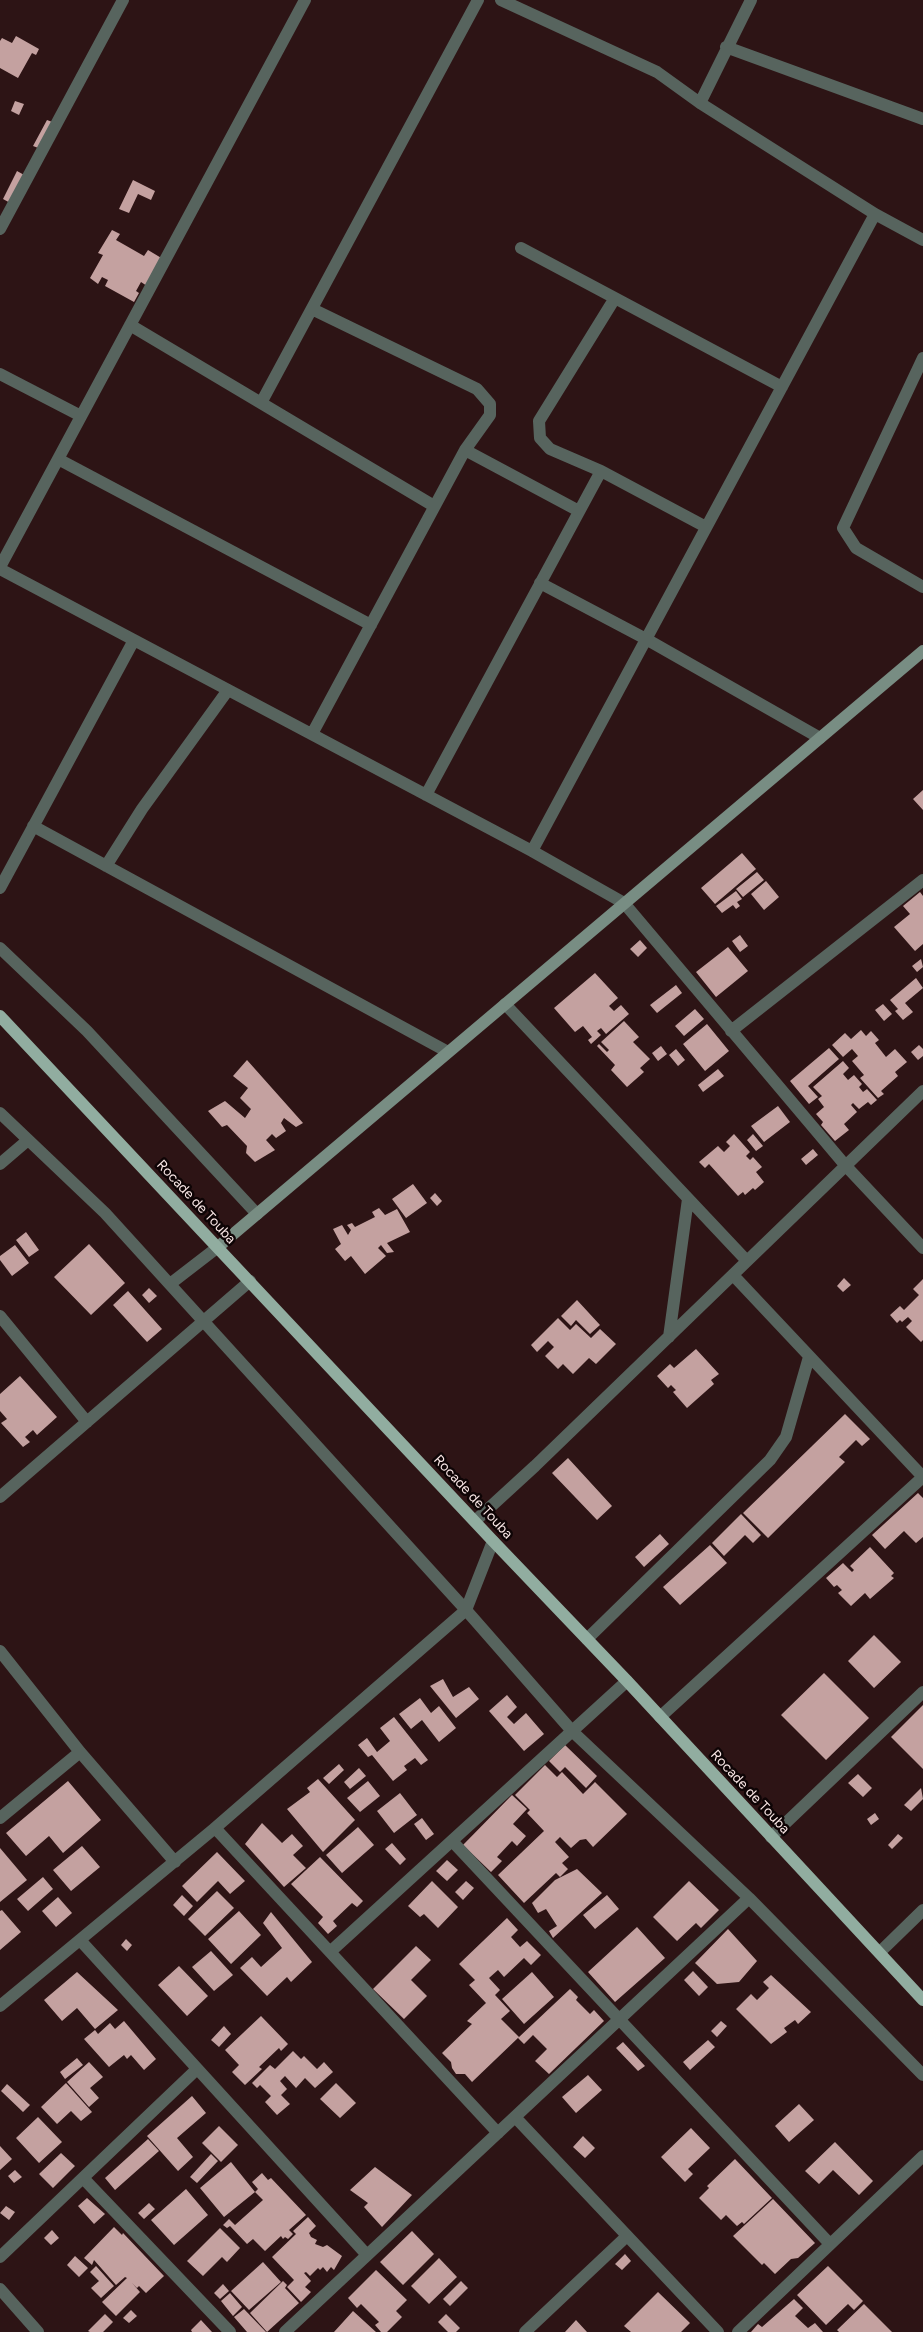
<!DOCTYPE html>
<style>
body{margin:0}
canvas{display:block;background:#2d1415}
</style>
<canvas width="923" height="2332"></canvas>
<script>
const ctx = document.querySelector('canvas').getContext('2d');
ctx.lineJoin = 'round';
function paint(path, color) {
  ctx.fillStyle = color;
  ctx.fill(path, 'evenodd');
}
function shape(rows) {
  const path = new Path2D();
  for (const r of rows) {
    path.moveTo(r[0], r[1]);
    for (let i = 2; i < r.length; i += 2) path.lineTo(r[i], r[i + 1]);
  }
  return path;
}
function strokePath(path, color, width, dash) {
  ctx.strokeStyle = color;
  ctx.lineWidth = width;
  ctx.lineCap = dash ? 'butt' : 'round';
  ctx.setLineDash(dash || []);
  ctx.stroke(path);
}
function drawText(font, color, halo, rows, align = 'center') {
  ctx.font = font + ' Figtree,sans-serif';
  ctx.lineWidth = 5;
  ctx.setLineDash([]);
  ctx.textBaseline = 'middle';
  ctx.strokeStyle = halo;
  ctx.fillStyle = color;
  for (const [text, x, y, turn = 0] of rows) {
    ctx.save();
    ctx.translate(x, y);
    ctx.rotate((+turn || 0) * Math.PI / 180);
    ctx.textAlign = isNaN(turn) ? turn : align;
    if (halo) ctx.strokeText(text, 0, 0);
    ctx.fillText(text, 0, 0);
    ctx.restore();
  }
}
const building = shape([
 [16,36,39,49,36,55,32,53,18,78,0,68,0,41,2,38,12,43],
 [15,101,24,104,19,115,11,111],
 [47,120,55,123,41,149,33,146],
 [17,171,26,176,12,204,3,199],
 [133,180,155,191,151,200,138,194,129,213,119,209],
 [112,230,120,234,116,240,144,256,148,250,163,259,147,286,141,282,136,291,139,293,134,302,105,286,108,280,102,277,98,284,90,278,103,255,98,253],
 [923,790,923,810,913,799],
 [742,853,756,869,715,904,701,888],
 [757,872,764,880,743,897,736,889],
 [766,881,779,897,764,910,751,894],
 [736,891,742,899,737,902,740,906,736,909,733,905,722,913,716,906],
 [920,892,923,896,923,944,915,951,894,927,910,914,903,906],
 [740,935,748,946,740,952,732,941],
 [640,940,647,948,638,957,630,949],
 [728,947,748,971,716,997,696,972],
 [921,959,923,967,917,972,912,966],
 [595,973,618,998,609,1006,614,1011,621,1005,629,1014,606,1034,601,1028,597,1031,601,1035,591,1044,588,1040,592,1037,583,1026,575,1032,554,1008],
 [916,978,923,988,905,1003,913,1012,903,1020,895,1011,898,1009,890,1000],
 [676,985,682,993,657,1013,650,1005],
 [883,1004,892,1014,884,1021,875,1010],
 [695,1009,704,1019,684,1036,675,1026],
 [624,1021,639,1037,633,1042,650,1059,640,1068,644,1072,627,1087,611,1070,615,1065,597,1046,599,1044,607,1052,609,1050,601,1042],
 [707,1024,729,1051,705,1071,683,1044],
 [861,1030,866,1036,871,1031,879,1040,875,1043,886,1057,895,1049,907,1062,895,1072,898,1076,881,1091,884,1094,878,1098,860,1078,864,1075,852,1061,858,1056,852,1049,843,1057,832,1045,845,1033,851,1039],
 [919,1045,923,1049,923,1056,918,1060,911,1052],
 [661,1046,667,1054,658,1061,652,1053],
 [829,1048,839,1059,808,1086,818,1097,809,1104,790,1081],
 [676,1049,685,1060,678,1066,669,1055],
 [247,1060,303,1123,296,1127,284,1118,281,1123,286,1131,276,1138,272,1134,266,1140,275,1150,255,1162,246,1153,247,1146,227,1125,222,1127,208,1111,225,1101,245,1118,251,1109,240,1098,248,1088,233,1076],
 [843,1061,849,1068,843,1074,848,1080,854,1075,862,1084,859,1087,863,1092,867,1089,877,1100,871,1105,868,1102,859,1109,853,1103,851,1105,857,1112,844,1124,849,1130,835,1141,821,1125,823,1122,816,1114,824,1107,818,1099,822,1096,813,1087],
 [718,1069,724,1076,703,1092,698,1085],
 [778,1106,790,1122,764,1142,751,1126],
 [734,1134,750,1152,746,1156,750,1160,753,1157,762,1167,756,1172,764,1182,755,1190,753,1188,745,1195,743,1192,738,1196,709,1164,705,1168,699,1162,718,1146,724,1152,730,1146,726,1142],
 [753,1134,763,1146,756,1151,747,1140],
 [813,1149,818,1155,806,1165,801,1159],
 [413,1184,427,1203,406,1218,392,1199],
 [435,1193,442,1201,437,1206,430,1198],
 [379,1208,385,1215,397,1209,410,1232,387,1243,394,1252,387,1253,381,1245,378,1248,386,1256,365,1274,351,1256,345,1261,335,1249,341,1244,333,1229,342,1225,348,1235,351,1230,347,1225,352,1223,355,1227,375,1217,372,1212],
 [26,1232,39,1250,29,1257,16,1240],
 [89,1244,125,1283,91,1315,54,1277],
 [15,1245,29,1263,12,1276,0,1260,0,1256],
 [844,1278,851,1285,843,1292,837,1286],
 [923,1279,923,1340,921,1342,906,1327,912,1321,908,1317,902,1322,900,1320,897,1323,890,1315,900,1306,904,1310,919,1295,913,1289],
 [149,1288,157,1296,149,1303,142,1295],
 [128,1291,162,1329,147,1342,113,1305],
 [577,1300,600,1325,590,1334,576,1320,571,1326,561,1316],
 [558,1318,570,1330,576,1324,591,1338,600,1329,616,1344,596,1364,589,1358,573,1374,563,1364,558,1369,545,1356,554,1347,548,1341,537,1352,531,1345],
 [696,1349,719,1374,711,1380,714,1384,687,1408,673,1392,676,1390,671,1385,668,1388,657,1376,670,1364,674,1368],
 [20,1376,57,1417,37,1435,33,1430,25,1437,30,1442,23,1447,1,1423,7,1419,0,1411,0,1394],
 [845,1414,870,1439,862,1446,856,1440,839,1457,845,1462,768,1538,743,1513],
 [568,1458,612,1506,597,1520,552,1473],
 [918,1493,923,1498,923,1537,916,1543,904,1531,885,1549,872,1535],
 [741,1514,761,1535,753,1543,745,1535,724,1556,712,1543],
 [660,1534,669,1544,644,1567,635,1557],
 [710,1545,727,1563,680,1605,663,1587],
 [870,1547,894,1573,891,1576,894,1578,870,1599,865,1593,851,1606,838,1593,842,1590,837,1585,834,1587,826,1578,843,1563,852,1572,854,1570,850,1566],
 [874,1635,901,1662,874,1688,848,1661],
 [824,1673,869,1718,826,1760,781,1715],
 [443,1679,453,1697,469,1687,479,1699,456,1718,430,1686],
 [507,1695,517,1707,507,1717,514,1724,526,1713,544,1734,524,1751,489,1711],
 [420,1698,431,1713,439,1706,456,1728,439,1742,422,1720,411,1729,399,1714],
 [923,1705,923,1769,891,1737],
 [394,1717,428,1760,421,1765,415,1758,404,1766,407,1770,393,1781,372,1755,368,1757,358,1745,367,1738,377,1752,390,1741,380,1728],
 [565,1745,597,1776,586,1788,565,1767,560,1772,549,1761],
 [339,1764,344,1770,329,1784,323,1778],
 [545,1765,557,1777,562,1772,583,1794,595,1782,627,1814,593,1847,586,1839,580,1840,571,1848,560,1837,555,1842,569,1857,562,1863,568,1869,560,1877,556,1873,524,1903,498,1875,544,1831,527,1813,530,1810,515,1795],
 [359,1768,366,1776,350,1789,344,1782],
 [858,1774,872,1788,863,1797,848,1783],
 [318,1779,355,1820,323,1852,287,1809,310,1792,307,1788],
 [68,1781,101,1820,63,1853,49,1836,26,1856,6,1833],
 [368,1781,380,1796,360,1812,347,1798],
 [921,1788,923,1799,911,1811,904,1805],
 [400,1793,417,1815,394,1833,377,1811],
 [512,1795,527,1809,513,1824,526,1836,517,1846,512,1841,497,1857,502,1861,491,1872,463,1845],
 [875,1813,879,1819,871,1825,867,1819],
 [422,1818,434,1834,426,1840,414,1824],
 [262,1823,282,1843,292,1834,303,1846,293,1855,306,1868,284,1887,245,1844],
 [358,1827,374,1845,342,1873,326,1855],
 [898,1834,903,1838,892,1849,888,1845],
 [392,1843,406,1859,400,1865,385,1849],
 [82,1846,100,1867,71,1891,53,1870],
 [0,1848,27,1880,0,1902],
 [217,1852,245,1881,230,1894,218,1881,197,1902,182,1886],
 [320,1857,363,1901,357,1907,352,1903,333,1921,337,1926,328,1934,318,1923,323,1917,291,1884],
 [447,1860,458,1870,447,1881,436,1871],
 [577,1869,602,1893,553,1938,549,1931,557,1926,546,1909,538,1913,532,1903,555,1880],
 [43,1877,53,1889,28,1911,17,1899],
 [432,1881,458,1907,438,1928,424,1914,420,1917,408,1906],
 [466,1881,474,1888,463,1900,455,1892],
 [689,1881,719,1910,701,1928,696,1923,677,1941,653,1917],
 [217,1891,234,1908,205,1936,188,1919],
 [182,1895,193,1906,184,1916,173,1905],
 [607,1895,619,1909,595,1929,583,1915],
 [58,1897,72,1913,56,1927,42,1911],
 [2,1910,21,1932,0,1950,0,1911],
 [239,1911,261,1935,231,1964,208,1939],
 [271,1912,312,1962,291,1982,287,1977,267,1996,240,1968,252,1957,261,1967,282,1948,263,1923],
 [507,1918,518,1930,511,1937,520,1947,527,1941,541,1955,531,1965,524,1958,504,1977,498,1970,489,1978,500,1990,495,1995,510,2011,501,2019,519,2037,472,2082,465,2074,456,2074,452,2068,451,2062,442,2053,472,2024,467,2021,486,2003,469,1985,475,1980,459,1964],
 [637,1927,665,1958,615,2002,588,1972],
 [728,1929,757,1961,739,1982,717,1984,695,1963],
 [126,1939,132,1945,127,1951,121,1945],
 [416,1946,431,1960,411,1980,427,1996,404,2019,373,1989],
 [211,1951,233,1975,214,1991,192,1967],
 [179,1966,208,1996,187,2016,158,1985],
 [693,1971,708,1987,699,1996,684,1980],
 [77,1972,118,2010,95,2029,77,2008,62,2021,44,2000],
 [532,1972,554,1997,524,2024,502,1999],
 [771,1975,811,2012,798,2024,795,2020,784,2028,787,2032,771,2044,736,2009,751,1994,757,2000,769,1988,763,1982],
 [570,1989,578,1997,576,2000,590,2014,594,2010,604,2021,549,2074,535,2061,547,2049,533,2035,524,2044,518,2038],
 [261,2016,288,2044,281,2051,279,2048,259,2067,262,2069,245,2085,232,2072,239,2065,225,2050],
 [124,2021,156,2059,144,2070,131,2055,127,2059,124,2055,109,2067,84,2039,95,2030,98,2034,110,2023,115,2029],
 [721,2021,727,2026,717,2037,711,2031],
 [224,2026,231,2034,219,2047,211,2040],
 [708,2040,715,2047,690,2070,683,2062],
 [623,2042,645,2066,638,2071,616,2048],
 [293,2051,301,2059,304,2056,317,2069,324,2062,333,2072,315,2088,305,2078,296,2088,285,2076,280,2081,287,2089,281,2095,290,2104,277,2115,265,2102,271,2096,260,2085,257,2088,252,2083,270,2065,275,2069],
 [77,2058,83,2065,65,2079,60,2072],
 [89,2062,103,2077,90,2088,99,2098,89,2107,67,2082],
 [588,2075,602,2090,576,2113,562,2097],
 [66,2083,92,2112,81,2121,71,2111,57,2124,41,2107],
 [336,2083,356,2103,340,2118,320,2099],
 [7,2084,30,2105,23,2112,1,2091],
 [192,2096,206,2113,177,2138,193,2157,178,2171,147,2136],
 [799,2104,814,2120,789,2142,775,2126],
 [38,2117,62,2142,39,2163,16,2138],
 [219,2126,238,2145,221,2162,202,2143],
 [691,2128,710,2148,688,2169,693,2174,685,2182,661,2157],
 [583,2136,595,2148,585,2158,573,2147],
 [148,2139,159,2151,115,2190,105,2178],
 [835,2142,873,2181,859,2195,833,2170,819,2184,805,2171],
 [0,2146,12,2159,0,2170],
 [61,2153,75,2166,53,2188,39,2174],
 [211,2154,218,2161,197,2183,190,2177],
 [735,2159,772,2198,744,2224,742,2222,737,2226,726,2215,721,2220,699,2198,709,2188,707,2186],
 [231,2162,255,2192,224,2217,200,2188],
 [375,2167,412,2195,382,2227,364,2207,368,2203,350,2190],
 [15,2170,22,2177,14,2183,8,2176],
 [262,2173,268,2180,271,2178,306,2215,289,2230,293,2234,288,2239,285,2237,283,2239,281,2236,265,2251,253,2239,247,2244,230,2226,227,2228,223,2225,229,2219,235,2225,263,2200,255,2192,258,2189,252,2182],
 [186,2189,208,2215,174,2245,151,2220],
 [87,2198,105,2214,94,2224,78,2206],
 [773,2199,815,2243,798,2258,791,2259,775,2274,764,2263,762,2265,733,2236],
 [149,2203,155,2209,144,2219,138,2213],
 [6,2206,15,2212,9,2220,0,2213],
 [308,2217,316,2226,309,2233,311,2237,317,2240,315,2244,323,2247,327,2245,342,2256,334,2270,331,2267,327,2272,323,2267,320,2270,318,2268,310,2276,306,2272,304,2273,311,2281,305,2287,311,2292,301,2302,287,2287,294,2280,272,2257,296,2234,293,2231],
 [114,2227,122,2235,123,2233,164,2276,146,2293,139,2286,137,2288,132,2283,140,2292,116,2316,102,2302,127,2278,125,2277,116,2285,94,2260,92,2265,84,2258],
 [220,2228,240,2248,227,2262,222,2257,203,2276,187,2261],
 [52,2230,59,2238,51,2245,44,2238],
 [412,2231,434,2254,403,2285,380,2262],
 [625,2254,631,2261,622,2270,615,2264],
 [75,2256,88,2268,79,2277,67,2265],
 [439,2258,457,2277,429,2304,411,2286],
 [263,2262,281,2282,249,2310,231,2291],
 [96,2266,114,2286,101,2298,91,2288,99,2281,90,2272],
 [828,2266,863,2301,854,2310,848,2304,826,2325,797,2295],
 [376,2270,407,2300,396,2311,402,2317,387,2332,381,2332,375,2325,379,2322,361,2304,357,2308,348,2298],
 [283,2281,287,2285,285,2288,299,2303,267,2332,250,2313],
 [461,2281,468,2288,450,2306,443,2299],
 [223,2284,229,2291,220,2299,214,2293],
 [658,2292,690,2323,681,2332,631,2332,624,2326],
 [230,2293,242,2307,233,2316,221,2301],
 [794,2299,803,2308,795,2316,808,2328,815,2323,823,2332,751,2332,758,2324,762,2327],
 [864,2304,892,2332,839,2332,837,2330],
 [244,2309,266,2332,247,2332,234,2317],
 [131,2310,137,2316,129,2323,123,2318],
 [353,2311,376,2332,334,2332],
 [105,2314,113,2322,103,2332,90,2332,88,2331],
 [446,2314,460,2328,456,2332,448,2332,438,2322],
 [201,2320,212,2332,192,2332,191,2330],
 [576,2320,587,2332,565,2332]
]);
const street = shape([
 [501,0,657,72,700,103,875,214,923,240],
 [726,47,923,119],
 [700,103,751,0],
 [0,229,123,0],
 [521,248,782,387],
 [615,298,539,421,540,438,550,449,601,471,706,527],
 [130,325,434,506],
 [923,358,843,528,856,548,923,587],
 [0,374,81,416],
 [261,403,478,0],
 [465,450,579,511],
 [58,459,371,625],
 [0,567,305,0],
 [0,569,532,851,624,903,845,1165,923,1248],
 [540,583,646,639,820,738],
 [312,734,465,450,490,415,490,404,477,389,312,309],
 [426,795,601,471],
 [33,826,448,1052],
 [532,851,875,214],
 [106,866,142,809,228,690],
 [0,888,134,640],
 [0,948,87,1031,257,1214],
 [505,1004,747,1261],
 [731,1031,923,880],
 [0,1113,105,1213,466,1610,572,1731,749,1898,923,2075],
 [0,1164,28,1140],
 [733,1275,923,1477],
 [170,1284,218,1247],
 [0,1316,87,1422],
 [669,1337,688,1199],
 [0,1497,250,1281],
 [475,1521,535,1466,923,1091],
 [587,1639,770,1460,786,1437,809,1357],
 [0,1651,80,1752,175,1862],
 [660,1717,923,1477],
 [0,1818,80,1752],
 [215,1828,498,2133],
 [771,1837,923,1692],
 [452,1841,830,2244],
 [80,1940,367,2255],
 [330,1952,627,1681],
 [880,1952,923,1910],
 [0,2006,215,1828,466,1610,493,1541],
 [515,2117,718,2332],
 [83,2178,230,2332],
 [0,2257,197,2069],
 [0,2289,38,2332],
 [285,2332,749,1898],
 [525,2332,627,2236],
 [738,2332,923,2156]
]);
const secondary = shape([
 [218,1247,923,651]
]);
const primary = shape([
 [0,1016,493,1541,627,1681,923,2000]
]);
const streetNames = [
 ["Rocade de Touba",196,1202,47],
 ["Rocade de Touba",473,1497,47],
 ["Rocade de Touba",750,1792,47]
];
paint(building, '#c4a1a0');
strokePath(street, '#57645e', 12);
strokePath(secondary, '#788d83', 12);
strokePath(primary, '#91ada0', 12);
drawText('14px', '#fae7e6', '#0e0405', streetNames);
</script>
